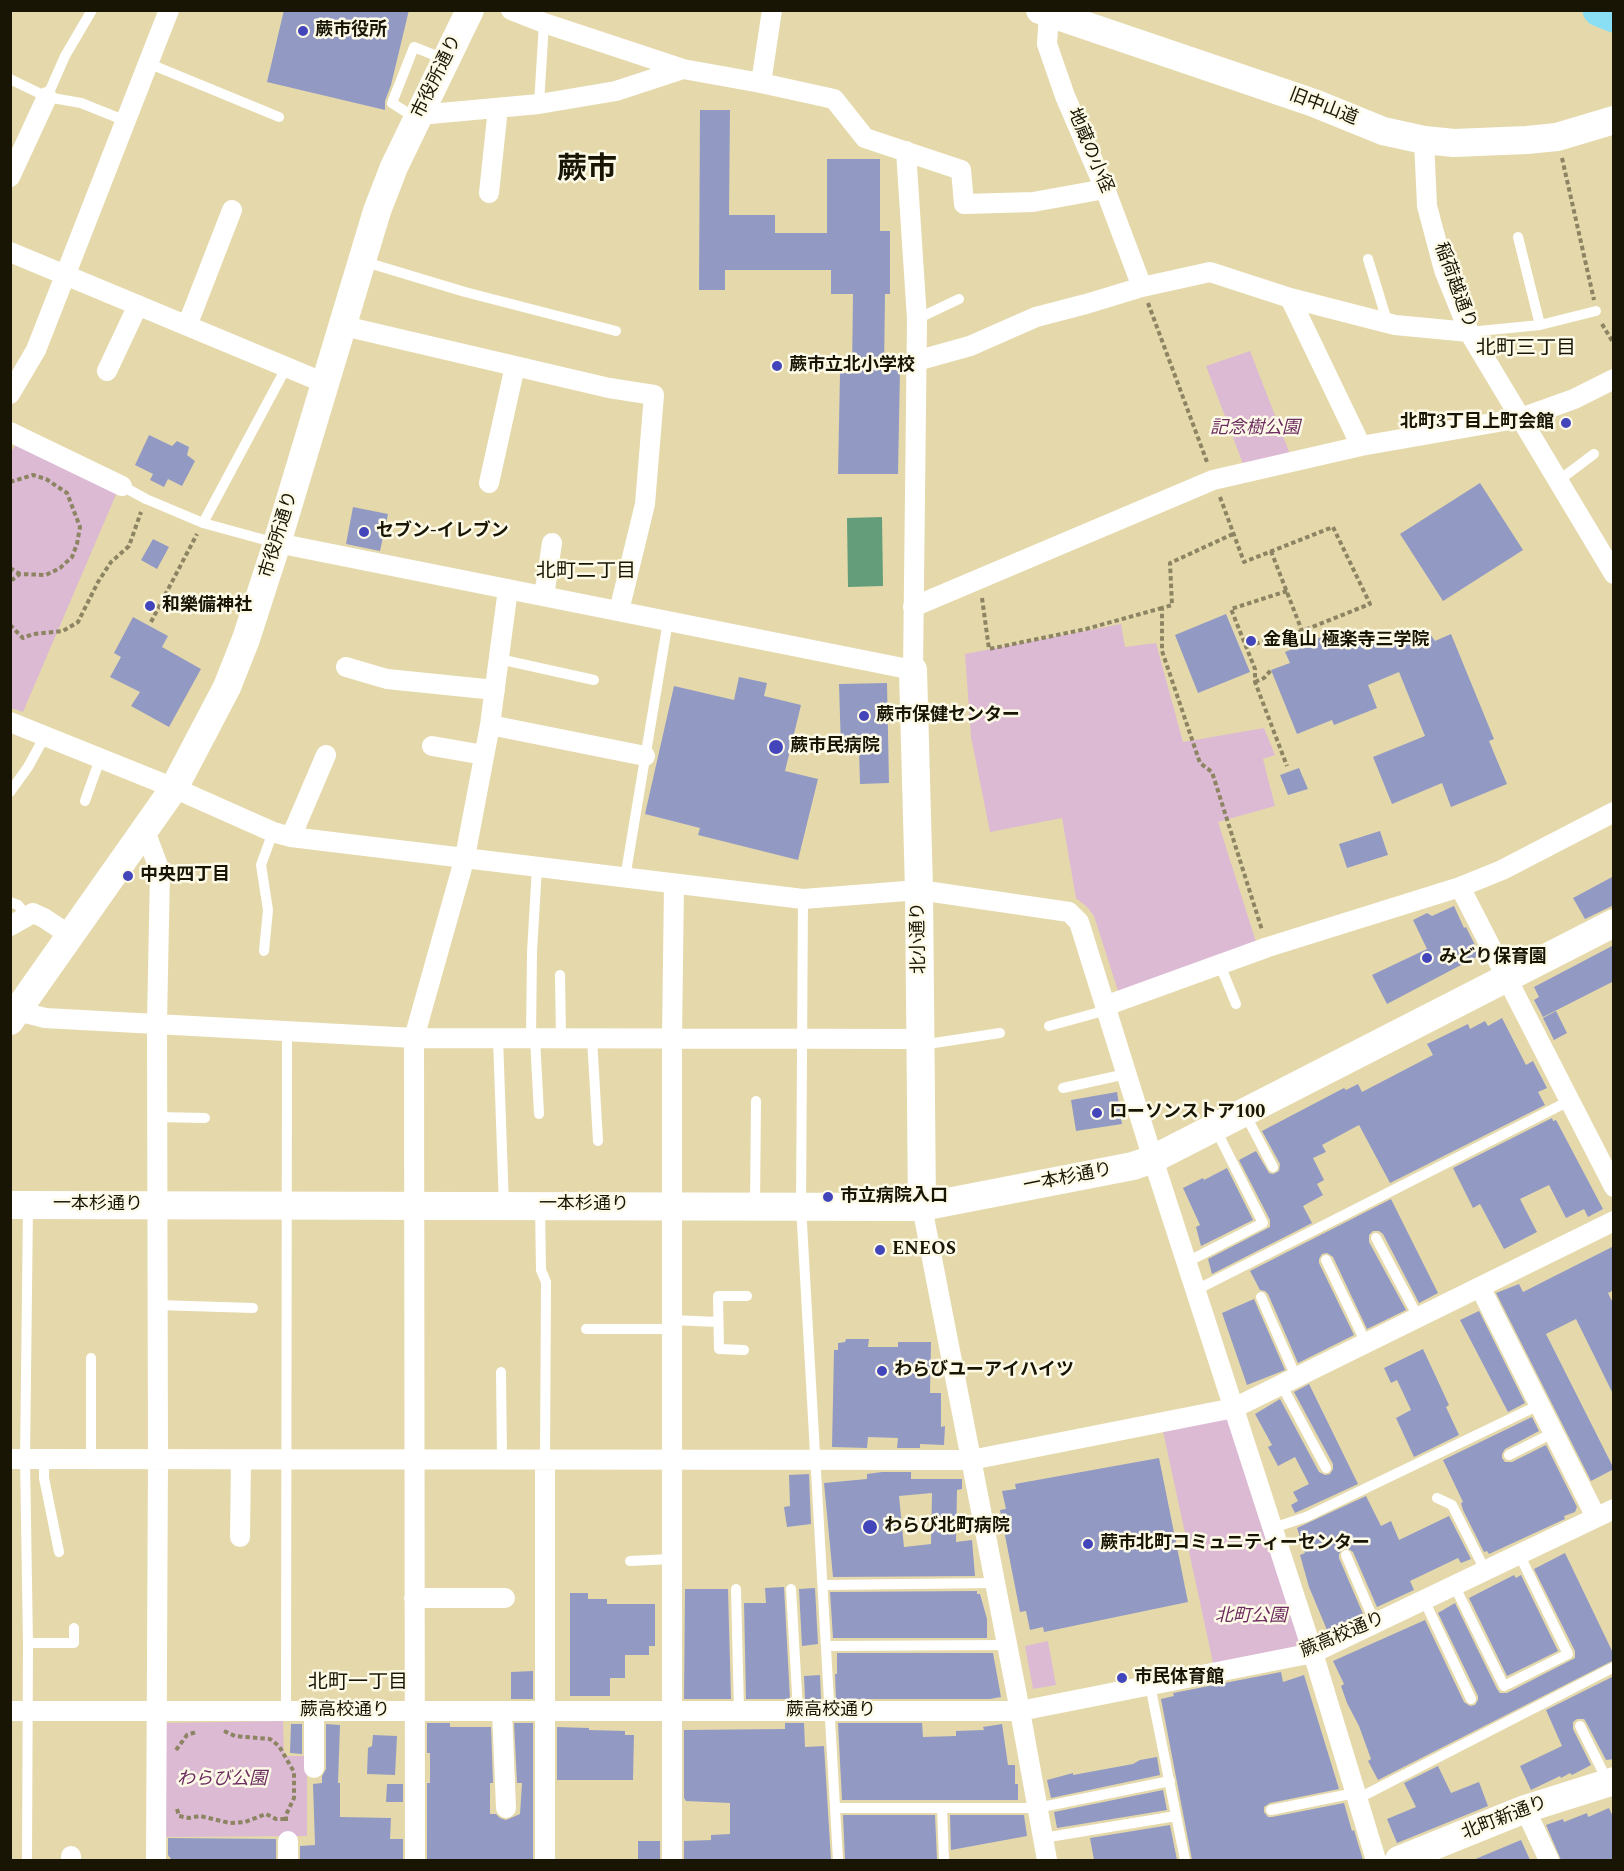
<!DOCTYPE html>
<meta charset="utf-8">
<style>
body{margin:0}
#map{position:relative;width:1624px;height:1871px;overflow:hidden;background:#e5d9ab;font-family:Spectral,serif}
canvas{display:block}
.frame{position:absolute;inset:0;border:12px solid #191504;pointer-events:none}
</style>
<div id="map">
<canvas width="1624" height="1871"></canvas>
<div class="frame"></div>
</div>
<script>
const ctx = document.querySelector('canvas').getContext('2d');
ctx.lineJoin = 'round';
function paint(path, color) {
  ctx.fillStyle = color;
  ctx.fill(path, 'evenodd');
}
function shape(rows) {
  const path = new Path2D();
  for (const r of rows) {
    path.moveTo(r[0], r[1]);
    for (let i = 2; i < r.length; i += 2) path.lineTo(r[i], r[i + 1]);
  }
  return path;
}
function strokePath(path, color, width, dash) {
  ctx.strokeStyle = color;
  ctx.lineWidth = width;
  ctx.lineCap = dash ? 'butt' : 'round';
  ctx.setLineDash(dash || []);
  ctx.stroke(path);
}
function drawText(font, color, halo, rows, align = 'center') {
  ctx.font = font + ' Spectral,"Noto Sans JP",serif';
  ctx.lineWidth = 5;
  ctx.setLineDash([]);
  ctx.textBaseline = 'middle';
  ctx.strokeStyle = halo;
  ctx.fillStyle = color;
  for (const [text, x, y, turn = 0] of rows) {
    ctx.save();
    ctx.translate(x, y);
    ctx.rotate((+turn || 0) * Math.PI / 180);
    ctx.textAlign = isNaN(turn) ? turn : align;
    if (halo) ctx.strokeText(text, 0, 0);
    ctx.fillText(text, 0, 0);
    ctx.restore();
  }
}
const green = shape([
 [1250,351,1290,454,1243,464,1206,366],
 [19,439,118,490,23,712,11,708,10,454],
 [1121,624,1125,647,1156,643,1183,742,1264,728,1275,755,1263,759,1275,806,1218,822,1257,945,1119,994,1094,916,1087,907,1076,898,1062,818,990,832,971,737,965,654],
 [1234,1408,1313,1653,1215,1672,1161,1422],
 [1048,1641,1056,1685,1033,1689,1025,1646],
 [283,1721,284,1756,307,1756,307,1836,165,1837,164,1723]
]);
const water = shape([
 [882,517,883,586,848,587,847,518]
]);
const building = shape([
 [284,10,409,10,391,85,385,101,385,110,267,82],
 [700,110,730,110,729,215,775,215,775,233,827,233,827,159,880,159,880,231,890,231,890,294,885,294,884,370,900,370,898,474,838,474,840,373,852,373,853,294,831,294,831,270,725,270,725,290,699,290],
 [149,435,172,446,177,441,189,447,187,455,195,461,182,486,168,479,164,487,150,480,153,474,135,465],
 [1480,483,1523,550,1443,601,1400,534],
 [353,507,388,514,380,551,346,544],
 [153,539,169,547,157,569,141,560],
 [1226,614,1250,672,1198,693,1175,635],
 [133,617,168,636,162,647,201,669,169,727,131,706,140,692,110,677,121,657,114,653],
 [1428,631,1435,641,1451,634,1494,739,1489,741,1507,784,1451,807,1442,783,1392,804,1373,757,1425,736,1399,672,1368,685,1377,708,1334,725,1332,720,1297,734,1271,670,1290,663,1285,652,1326,635,1330,643,1343,638,1347,647,1378,634,1384,645],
 [739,677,767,683,764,696,801,705,785,771,818,779,798,860,698,835,700,828,645,814,674,686,734,700],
 [887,683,889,783,860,784,859,749,841,749,839,684],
 [1299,768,1308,789,1288,795,1280,775],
 [1380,831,1388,855,1347,868,1339,844],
 [1614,876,1614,905,1585,919,1573,898],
 [1454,906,1464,928,1466,927,1480,955,1387,1004,1372,975,1427,949,1413,920,1427,913,1432,916],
 [1614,945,1614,981,1543,1017,1534,1000,1539,997,1534,987],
 [1556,1011,1567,1033,1554,1040,1543,1018],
 [1502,1018,1526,1065,1533,1061,1547,1088,1538,1092,1545,1105,1390,1183,1359,1125,1322,1145,1326,1152,1313,1158,1324,1180,1317,1184,1323,1195,1303,1206,1312,1223,1212,1274,1208,1259,1270,1227,1270,1220,1239,1160,1256,1151,1269,1173,1273,1174,1279,1171,1280,1164,1262,1131,1344,1088,1346,1090,1358,1084,1362,1092,1433,1055,1427,1044,1468,1024,1470,1029,1485,1021,1488,1026],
 [1117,1092,1122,1124,1076,1131,1071,1100],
 [1552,1118,1553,1121,1556,1120,1603,1209,1588,1217,1584,1209,1566,1218,1549,1185,1520,1199,1537,1232,1504,1249,1480,1204,1473,1208,1453,1168],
 [1227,1168,1253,1220,1201,1246,1196,1227,1200,1225,1183,1188,1203,1178,1204,1180],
 [1391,1199,1438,1293,1419,1303,1383,1234,1379,1231,1373,1231,1369,1235,1369,1242,1406,1310,1367,1329,1333,1257,1327,1253,1322,1254,1319,1259,1319,1263,1354,1335,1298,1363,1268,1294,1265,1291,1260,1290,1250,1271],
 [1614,1246,1614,1290,1608,1293,1614,1305,1614,1396,1576,1319,1546,1334,1614,1469,1591,1481,1496,1293,1519,1284,1523,1292],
 [1254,1299,1285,1370,1247,1385,1222,1313],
 [1479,1311,1525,1403,1508,1412,1460,1320],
 [846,1339,869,1339,868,1347,898,1347,898,1342,931,1342,930,1393,941,1393,941,1427,945,1426,944,1445,920,1444,920,1448,897,1448,898,1438,868,1437,867,1448,832,1447,834,1350,838,1350,838,1343,845,1342],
 [1423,1349,1449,1405,1446,1407,1459,1435,1414,1457,1396,1418,1411,1410,1397,1380,1391,1383,1384,1368],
 [1309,1384,1358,1484,1295,1513,1291,1505,1298,1501,1293,1492,1309,1484,1295,1457,1278,1466,1268,1447,1272,1445,1255,1414,1280,1399,1319,1472,1325,1475,1330,1474,1333,1469,1333,1464,1294,1392],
 [1532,1417,1539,1431,1505,1449,1502,1454,1502,1458,1505,1462,1512,1462,1546,1445,1577,1507,1575,1512,1564,1516,1565,1519,1489,1554,1487,1551,1484,1552,1463,1510,1461,1503,1463,1502,1443,1460],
 [1159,1458,1188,1602,1044,1632,1043,1627,1030,1630,1026,1611,1020,1612,1000,1510,1006,1509,1002,1491,1016,1489,1015,1484],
 [882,1472,911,1472,911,1479,962,1479,962,1489,957,1490,956,1542,972,1540,975,1576,833,1577,824,1483,867,1479,867,1474],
 [932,1493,931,1544,904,1547,899,1496],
 [809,1474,811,1524,787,1527,784,1507,790,1506,789,1475],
 [1366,1496,1381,1526,1391,1521,1399,1540,1449,1516,1471,1559,1461,1563,1458,1558,1410,1581,1414,1590,1377,1607,1353,1552,1347,1548,1343,1548,1339,1554,1339,1558,1363,1614,1327,1630,1309,1587,1300,1555,1305,1553,1297,1528],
 [1565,1553,1614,1655,1614,1660,1378,1780,1368,1761,1371,1759,1359,1726,1347,1703,1341,1686,1344,1684,1333,1661,1425,1620,1464,1702,1470,1706,1475,1705,1478,1700,1478,1696,1438,1613,1455,1603,1497,1689,1500,1693,1507,1693,1575,1658,1575,1651,1534,1569],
 [1514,1575,1516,1578,1521,1575,1558,1651,1507,1676,1469,1598],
 [784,1587,790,1699,746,1699,744,1603,766,1603,765,1588],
 [815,1588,818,1644,802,1646,799,1589],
 [685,1589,728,1589,731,1699,684,1699],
 [977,1591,977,1594,980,1594,987,1619,987,1638,833,1638,830,1592],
 [570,1593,588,1593,588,1599,607,1599,607,1604,655,1604,655,1646,649,1646,649,1655,625,1655,625,1678,610,1678,610,1696,570,1696],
 [837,1653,993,1653,1001,1697,990,1699,836,1699,835,1674,837,1674],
 [533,1671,533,1699,511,1699,511,1672],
 [1281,1672,1283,1682,1304,1675,1339,1789,1270,1803,1264,1807,1264,1812,1268,1817,1272,1817,1344,1803,1352,1831,1354,1830,1363,1860,1192,1860,1161,1699,1174,1696,1173,1693],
 [820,1675,821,1699,805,1699,804,1676],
 [1614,1676,1614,1759,1606,1760,1586,1722,1584,1719,1577,1719,1573,1722,1573,1729,1591,1765,1572,1775,1570,1773,1561,1778,1560,1776,1531,1790,1520,1766,1562,1746,1546,1710],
 [427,1723,450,1723,450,1727,491,1727,493,1783,490,1783,490,1814,496,1814,500,1818,506,1820,520,1814,522,1783,517,1783,514,1723,533,1723,533,1860,427,1860,427,1783,430,1783,430,1753,427,1753],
 [785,1723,804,1723,805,1747,824,1746,831,1860,684,1860,684,1841,711,1840,711,1835,730,1834,730,1803,686,1801,684,1798,684,1730,785,1729],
 [838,1723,922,1723,923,1737,956,1736,956,1731,984,1730,983,1727,1002,1724,1008,1765,1015,1765,1015,1784,1018,1784,1018,1800,842,1800],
 [291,1724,302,1724,302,1754,290,1753],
 [326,1724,340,1725,338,1783,340,1783,340,1817,391,1818,390,1839,403,1839,403,1860,300,1860,300,1846,315,1845,313,1784,322,1783,322,1776,326,1769],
 [557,1727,589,1728,589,1730,625,1731,625,1735,634,1735,633,1780,557,1780],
 [373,1735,397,1736,395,1775,367,1774,368,1748,372,1746],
 [1157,1757,1160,1775,1051,1798,1047,1780,1073,1773,1073,1775,1133,1764,1140,1760],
 [1438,1766,1451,1793,1479,1782,1488,1806,1397,1843,1387,1819,1416,1807,1404,1783],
 [387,1784,403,1784,403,1802,386,1802],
 [1163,1790,1167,1810,1057,1828,1054,1812],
 [1609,1808,1614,1819,1614,1860,1561,1860,1546,1825,1563,1819,1564,1822,1587,1813,1588,1817],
 [843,1815,935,1815,937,1860,845,1860],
 [950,1815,1024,1815,1027,1836,951,1850],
 [1170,1825,1177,1860,1094,1860,1090,1838],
 [168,1838,276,1839,276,1860,171,1859,168,1855],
 [1521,1840,1530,1860,1473,1860],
 [638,1841,660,1841,660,1860,638,1860]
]);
const path = shape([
 [1562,158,1594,300],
 [1148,303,1207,462],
 [1602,324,1614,344],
 [10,482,33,475,46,479,67,493,80,527,77,544,72,557,60,568,46,575,20,574,12,580,10,584],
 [1220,497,1244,562,1333,527,1370,604,1302,631,1247,646],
 [1233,534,1170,563,1172,605,1162,608,1162,651,1200,763,1212,772,1262,930],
 [1271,551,1302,631],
 [10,568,20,574],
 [1287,591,1231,609,1255,669,1255,682,1287,766],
 [982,598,989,649,1086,629,1162,608],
 [151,622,197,534],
 [10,625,23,638,33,634,63,631,78,622,98,582,111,562,129,546,141,512],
 [1255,682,1264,678,1271,670],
 [224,1731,235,1736,270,1739,279,1746,294,1772,294,1798,286,1815,286,1823],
 [176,1750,187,1735,196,1732],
 [177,1809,179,1816,189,1818,200,1816,230,1823,245,1822,266,1814,276,1819,286,1819]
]);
const lane = shape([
 [150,64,279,117],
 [10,79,47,97,81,103,126,121],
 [47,97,65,56,92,10],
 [539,104,544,23],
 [417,119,392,103,414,47,444,59],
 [1518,237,1540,325],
 [1368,259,1388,324],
 [362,261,465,292,616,331],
 [917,319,959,299],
 [1469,332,1540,325,1596,311],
 [1558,481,1594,454],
 [122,486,146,499,203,523,276,543],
 [203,523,286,368],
 [499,659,594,680],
 [10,792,28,767,45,736],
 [85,801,100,759],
 [625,878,668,621],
 [803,899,801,1206,838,1860],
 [10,902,18,905,27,916],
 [264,951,268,910,261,865,273,832],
 [1220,965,1236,1004],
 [560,975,561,1038],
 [1049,1026,1107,1010],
 [498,1038,504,1206],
 [531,1038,532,952,537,867],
 [535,1038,539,1114],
 [592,1038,598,1141],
 [921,1045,1000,1033],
 [1063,1088,1126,1074],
 [1244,1112,1273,1167],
 [156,1117,205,1118],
 [540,1206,541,1270,546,1282,545,1459],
 [755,1206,756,1101],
 [1376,1238,1418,1317],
 [1326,1260,1366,1343],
 [1187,1262,1263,1223,1215,1128],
 [1196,1290,1569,1101],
 [1261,1297,1296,1377],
 [157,1305,253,1308],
 [672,1320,718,1322],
 [586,1329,672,1329],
 [744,1350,719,1349,718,1296,747,1296],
 [91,1358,91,1460],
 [501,1372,502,1459],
 [1281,1384,1326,1468],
 [1509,1455,1553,1433],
 [44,1459,44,1478,59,1552],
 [1437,1498,1452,1505,1485,1570],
 [1273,1528,1306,1517,1539,1405],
 [1346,1555,1375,1623],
 [630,1561,671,1559],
 [823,1585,995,1583],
 [1454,1585,1504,1686,1568,1654,1519,1554],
 [736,1589,739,1711],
 [791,1589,798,1711],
 [1424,1600,1471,1699],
 [28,1643,74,1643,74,1628],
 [827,1646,1007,1645],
 [1150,1685,1185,1860],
 [286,1711,287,1031],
 [1580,1726,1608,1782],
 [1357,1799,1614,1667],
 [835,1808,1037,1808,1170,1781],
 [942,1808,944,1860],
 [1271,1810,1355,1793],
 [1043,1838,1176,1816],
 [27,1860,28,1643,25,1459,28,1207]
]);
const street = shape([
 [511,10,544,23,683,69,761,83,834,99,865,138,961,170,964,204,1033,202,1105,189],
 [1049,14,1047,44,1065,96,1105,189,1142,287],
 [761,83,772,10],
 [419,115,539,104,616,91,683,69],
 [1424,140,1427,206,1444,270,1469,332,1614,574],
 [10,177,47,97],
 [489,193,498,108],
 [10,252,327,384],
 [1290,298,1361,446],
 [187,326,232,210],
 [344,326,609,388,654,395,645,504,619,611],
 [916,361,970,346,1036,317,1086,304,1142,287,1210,272,1290,298,1395,325,1469,332],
 [107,371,138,305],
 [10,394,36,350,169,10],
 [10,432,122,486],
 [489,483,515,366],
 [277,543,913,670,917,319,906,151],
 [544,596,552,543],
 [913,607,1213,480,1361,446,1521,418,1574,399,1614,379],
 [346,667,387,679,495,690],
 [10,722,174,788,273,832,291,837,803,899,919,890,1069,912,1079,922,1153,1159,1313,1653,1376,1860],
 [490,725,645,756],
 [432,746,484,755],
 [145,831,160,871,157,1023,158,1460,156,1860],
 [291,837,326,755],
 [1460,887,1614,1187],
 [10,926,33,913,44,918,71,936],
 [1105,1006,1268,947,1460,887,1502,870,1614,812],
 [10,1009,45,1018,414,1038,921,1039],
 [922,1207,1020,1711,1047,1860],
 [1480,1287,1596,1517],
 [10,1459,971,1460,1234,1408,1614,1221],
 [240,1537,241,1460],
 [414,1598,505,1598],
 [10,1711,1020,1711,1313,1653,1614,1509],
 [502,1711,506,1808],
 [314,1768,314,1711],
 [1525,1809,1549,1860],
 [288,1841,288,1860],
 [71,1860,71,1856],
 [415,1860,414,1038,465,857,490,725,508,589],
 [545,1860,545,1459],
 [672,1860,672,1038,674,884]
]);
const secondary = shape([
 [1040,10,1314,103,1383,131,1424,140,1454,143,1527,140,1557,137,1614,120],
 [913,670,919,890,922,1207],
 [10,1021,174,788,227,687,246,639,277,543,377,211,394,167,470,10],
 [10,1205,922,1207,1133,1166,1153,1159,1614,923],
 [1399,1860,1525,1809,1614,1781]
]);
const highway = shape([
 [1599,10,1614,16]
]);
const markers = [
 [303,31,6,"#4346bb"],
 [777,366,6,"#4346bb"],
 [1566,423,6,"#4346bb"],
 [364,532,6,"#4346bb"],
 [150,606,6,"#4346bb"],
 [1251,641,6,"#4346bb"],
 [864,716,6,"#4346bb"],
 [776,747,8,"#4346bb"],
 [128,876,6,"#4346bb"],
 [1427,958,6,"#4346bb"],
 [1097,1113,6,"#4346bb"],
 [828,1197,6,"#4346bb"],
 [880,1250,6,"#4346bb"],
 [882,1371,6,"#4346bb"],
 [870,1527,8,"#4346bb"],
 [1088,1544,6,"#4346bb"],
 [1122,1678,6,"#4346bb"]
];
const poiNames = [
 ["蕨市役所",315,31],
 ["蕨市立北小学校",789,366],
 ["北町3丁目上町会館",1554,423,"right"],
 ["セブン-イレブン",376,532],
 ["和樂備神社",162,606],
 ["金亀山 極楽寺三学院",1263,641],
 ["蕨市保健センター",876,716],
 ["蕨市民病院",790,747],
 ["中央四丁目",140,876],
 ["みどり保育園",1439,958],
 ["ローソンストア100",1109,1113],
 ["市立病院入口",840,1197],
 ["ENEOS",892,1250],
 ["わらびユーアイハイツ",894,1371],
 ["わらび北町病院",884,1527],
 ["蕨市北町コミュニティーセンター",1100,1544],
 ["市民体育館",1134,1678]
];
const streetNames = [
 ["市役所通り",438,77,-64],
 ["旧中山道",1323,108,21],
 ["地蔵の小径",1089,151,67],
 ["稲荷越通り",1454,286,70],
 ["市役所通り",280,535,-73],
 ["北小通り",920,938,-91],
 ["一本杉通り",1068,1179,-11],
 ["一本杉通り",98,1205],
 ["一本杉通り",584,1205],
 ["蕨高校通り",1343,1636,-23],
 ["蕨高校通り",345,1711],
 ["蕨高校通り",831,1711],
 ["北町新通り",1505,1819,-21]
];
const parkNames = [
 ["記念樹公園",1255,429],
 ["北町公園",1251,1617],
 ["わらび公園",222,1780]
];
const neighbourhoodNames = [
 ["北町三丁目",1526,350],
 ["北町二丁目",586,573],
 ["北町一丁目",358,1684]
];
const townNames = [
 ["蕨市",587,172]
];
paint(green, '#dcbad3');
paint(water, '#639d79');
paint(building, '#929ac4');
strokePath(path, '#8c8462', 4, [4.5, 3]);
strokePath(lane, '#fff', 10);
strokePath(street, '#fff', 20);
strokePath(secondary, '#fff', 28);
strokePath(highway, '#8adff5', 33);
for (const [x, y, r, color] of markers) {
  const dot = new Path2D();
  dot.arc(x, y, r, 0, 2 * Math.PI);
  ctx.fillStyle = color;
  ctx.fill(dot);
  strokePath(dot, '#fefae8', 2);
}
drawText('bold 18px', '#191504', '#fefae8', poiNames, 'left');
drawText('18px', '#191504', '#fefae8', streetNames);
drawText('italic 18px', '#6c2c5f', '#fefae8', parkNames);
drawText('20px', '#191504', '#fefae8', neighbourhoodNames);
drawText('bold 30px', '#191504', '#fefae8', townNames);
</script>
